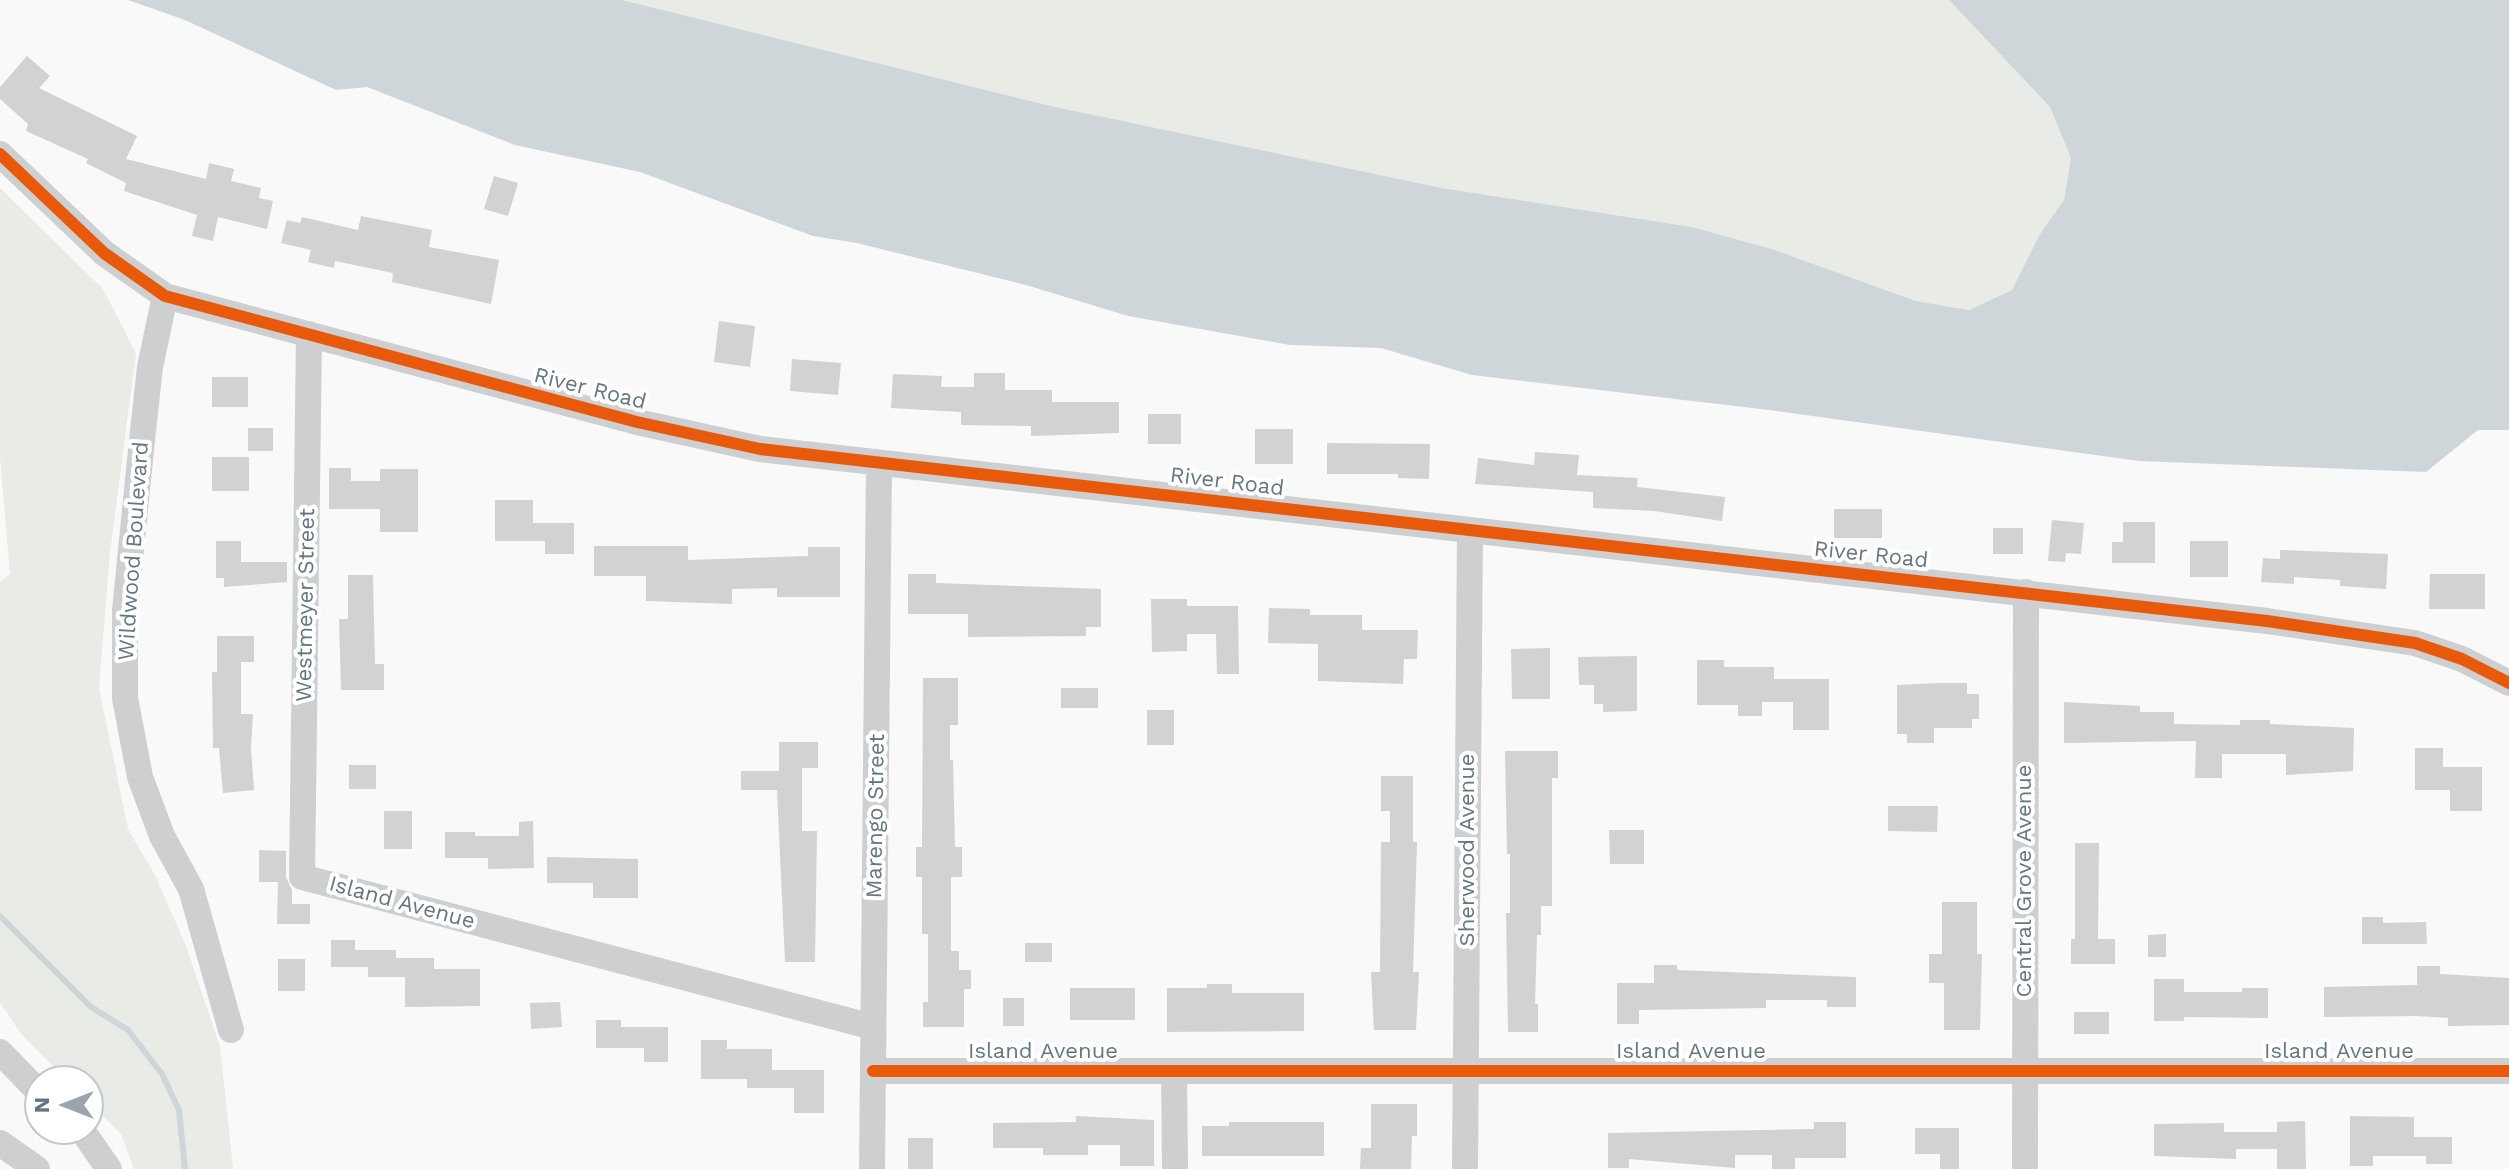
<!DOCTYPE html>
<style>
body{margin:0}
#map{position:relative;width:2509px;height:1169px;overflow:hidden;background:#f9f9f9;font-family:"Work Sans",sans-serif}
canvas{display:block}
.north{position:absolute;left:24px;top:1065px;width:80px;height:80px;box-sizing:border-box;background:#fff;border:2px solid #c1c8cd;border-radius:50%;rotate:270deg;font-size:22px;font-weight:700;line-height:32px;text-align:center;color:#657683}
.north::after{content:'';display:block;margin:auto;width:28px;height:36px;background:#99a4ac;clip-path:polygon(50% 0,100% 100%,50% 72%,0 100%)}
</style>
<div id="map">
<canvas width="2509" height="1169"></canvas>
<div class="north">N</div>
</div>
<script>
const ctx = document.querySelector('canvas').getContext('2d');
ctx.lineJoin = 'round';
function paint(path, color) {
  ctx.fillStyle = color;
  ctx.fill(path, 'evenodd');
}
function shape(rows) {
  const path = new Path2D();
  for (const r of rows) {
    path.moveTo(r[0], r[1]);
    for (let i = 2; i < r.length; i += 2) path.lineTo(r[i], r[i + 1]);
  }
  return path;
}
function strokePath(path, color, width, dash) {
  ctx.strokeStyle = color;
  ctx.lineWidth = width;
  ctx.lineCap = dash ? 'butt' : 'round';
  ctx.setLineDash(dash || []);
  ctx.stroke(path);
}
function drawText(font, color, halo, rows, align = 'center') {
  ctx.font = font + ' "Work Sans",sans-serif';
  ctx.lineWidth = 8;
  ctx.setLineDash([]);
  ctx.textBaseline = 'middle';
  ctx.strokeStyle = halo;
  ctx.fillStyle = color;
  for (const [text, x, y, turn = 0] of rows) {
    ctx.save();
    ctx.translate(x, y);
    ctx.rotate((+turn || 0) * Math.PI / 180);
    ctx.textAlign = isNaN(turn) ? turn : align;
    if (halo) ctx.strokeText(text, 0, 0);
    ctx.fillText(text, 0, 0);
    ctx.restore();
  }
}
const green = shape([
 [622,0,1949,0,2050,107,2071,158,2064,200,2040,234,2012,290,1969,310,1916,301,1772,249,1692,227,1442,188,1051,106],
 [0,188,103,289,136,353,110,552,99,688,128,829,156,877,186,946,220,1046,233,1169,134,1169,121,1134,88,1101,88,1081,68,1081,21,1034,0,1002,0,582,10,574,0,457]
]);
const water = shape([
 [128,0,622,0,1051,106,1442,188,1692,227,1772,249,1916,301,1969,310,2012,290,2040,234,2064,200,2071,158,2050,107,1949,0,2509,0,2509,430,2478,430,2426,472,2139,461,1769,410,1472,375,1381,348,1290,345,1128,316,1026,285,857,243,813,236,640,172,515,145,367,87,336,90,185,20]
]);
const stream = shape([
 [0,916,91,1007,128,1030,162,1074,179,1110,185,1169]
]);
const building = shape([
 [27,56,50,76,39,88,137,136,126,159,206,179,209,163,234,169,231,181,261,188,259,198,273,201,267,229,218,217,213,241,192,236,197,215,124,191,126,183,86,163,88,159,26,131,28,124,0,99,0,87],
 [494,176,518,183,508,216,484,209],
 [361,216,432,230,429,247,499,260,491,304,392,282,393,273,335,261,334,268,308,262,311,250,281,243,287,220,300,223,302,217,358,230],
 [719,321,755,326,750,367,714,362],
 [792,359,841,363,838,395,790,391],
 [974,373,1005,373,1005,390,1052,390,1052,402,1119,402,1119,433,1031,436,1031,426,961,425,961,412,891,408,893,374,942,376,941,387,974,387],
 [212,377,248,377,248,407,212,407],
 [1148,414,1181,414,1181,444,1148,444],
 [248,428,273,428,273,451,248,451],
 [1255,429,1293,429,1293,464,1255,464],
 [1327,443,1430,444,1429,479,1398,478,1398,474,1327,474],
 [1535,452,1579,455,1577,475,1638,478,1637,487,1725,497,1722,521,1654,511,1593,508,1593,492,1475,484,1478,458,1534,465],
 [212,457,249,457,249,491,212,491],
 [329,468,351,468,351,481,380,481,380,469,418,469,418,532,380,532,380,509,329,509],
 [495,500,533,500,533,523,574,523,574,554,545,554,545,541,495,541],
 [1834,509,1882,509,1882,538,1834,538],
 [2052,520,2084,523,2081,554,2066,553,2065,562,2048,561],
 [2123,522,2155,522,2155,563,2112,563,2112,542,2123,542],
 [1993,528,2023,528,2023,554,1993,554],
 [216,541,241,541,241,562,287,562,287,582,224,587,224,578,216,578],
 [2190,541,2228,541,2228,577,2190,577],
 [594,546,688,546,688,560,808,556,808,547,840,547,840,597,777,597,777,588,732,589,732,604,646,601,646,576,594,576],
 [2280,550,2388,554,2386,589,2340,586,2340,580,2294,577,2294,584,2261,582,2263,558,2280,559],
 [908,574,936,574,936,583,1101,589,1101,627,1086,627,1086,636,968,637,968,614,908,614],
 [2430,574,2485,574,2485,609,2429,609],
 [348,575,373,575,375,664,384,664,384,690,341,690,339,619,348,619],
 [1151,599,1187,599,1187,606,1238,606,1239,674,1217,674,1216,634,1187,634,1187,651,1152,652],
 [1269,608,1310,609,1310,615,1362,615,1362,630,1418,630,1417,659,1404,659,1403,684,1318,681,1318,644,1268,643],
 [217,636,254,636,254,662,241,662,241,714,253,714,251,748,254,790,223,793,219,748,213,748,212,672,217,672],
 [1550,648,1550,699,1512,699,1511,649],
 [1637,656,1637,711,1603,712,1603,704,1594,704,1594,685,1579,685,1578,657],
 [1697,660,1724,660,1724,667,1774,667,1774,679,1829,679,1829,730,1793,730,1793,702,1762,702,1762,716,1738,716,1738,705,1697,705],
 [923,678,958,678,958,725,950,725,950,760,953,760,955,847,962,847,962,877,951,877,951,951,959,951,959,970,971,970,971,989,964,989,964,1027,923,1027,923,1002,928,1002,928,934,922,934,922,877,916,877,916,847,922,847],
 [1939,683,1967,683,1967,694,1979,694,1979,719,1972,719,1972,728,1934,728,1934,743,1907,743,1907,734,1897,734,1897,685],
 [1061,688,1098,688,1098,708,1061,708],
 [2064,702,2140,706,2140,712,2174,712,2174,724,2240,725,2240,720,2270,720,2270,724,2354,728,2353,771,2286,775,2286,754,2222,754,2222,778,2195,778,2196,741,2064,743],
 [1147,710,1174,710,1174,745,1147,745],
 [779,742,818,742,818,768,802,768,802,831,817,831,815,962,785,962,777,790,741,790,741,771,779,771],
 [2415,748,2443,748,2443,767,2482,767,2482,811,2450,811,2450,790,2415,790],
 [1505,751,1558,751,1558,778,1552,778,1552,906,1541,906,1541,935,1537,935,1535,1004,1538,1004,1538,1032,1508,1032,1506,913,1510,913,1510,854,1507,854],
 [349,765,376,765,376,789,349,789],
 [1381,776,1413,776,1413,842,1417,842,1413,972,1419,972,1416,1030,1374,1030,1371,972,1380,972,1381,842,1390,842,1390,811,1381,811],
 [1888,806,1938,806,1937,832,1888,831],
 [384,811,412,811,412,849,384,849],
 [533,821,534,868,488,869,488,858,445,858,445,832,475,832,475,836,519,836,519,822],
 [1609,830,1644,830,1644,864,1610,864],
 [2075,843,2099,843,2098,939,2115,939,2115,964,2071,964,2071,939,2075,939],
 [259,850,286,851,286,877,292,890,292,904,310,904,310,924,277,924,278,882,259,882],
 [547,857,638,859,638,898,593,898,593,883,547,883],
 [1942,902,1977,902,1977,954,1982,954,1980,1030,1944,1030,1944,983,1929,983,1929,954,1942,954],
 [2362,917,2383,917,2383,923,2426,922,2427,944,2362,944],
 [2166,934,2166,957,2148,957,2148,935],
 [331,940,355,940,355,950,396,950,396,958,434,958,434,969,480,969,480,1006,405,1007,405,977,368,977,368,967,331,967],
 [1025,943,1052,943,1052,962,1025,962],
 [278,959,305,959,305,991,278,991],
 [1654,965,1677,965,1677,970,1856,977,1856,1007,1827,1007,1827,1000,1766,1000,1766,1008,1639,1010,1639,1024,1617,1024,1617,983,1654,983],
 [2417,966,2440,966,2440,974,2509,978,2509,1025,2448,1026,2448,1018,2417,1016,2324,1017,2324,987,2417,985],
 [2154,979,2184,979,2184,992,2242,992,2242,988,2268,988,2268,1018,2184,1017,2184,1021,2154,1021],
 [1207,984,1232,984,1232,993,1304,993,1304,1031,1167,1032,1167,988,1207,988],
 [1070,988,1135,988,1135,1020,1070,1020],
 [1003,998,1024,998,1024,1026,1003,1026],
 [560,1002,562,1027,531,1029,530,1003],
 [2074,1012,2109,1012,2109,1034,2074,1034],
 [596,1020,621,1020,621,1027,668,1027,668,1062,644,1062,644,1048,596,1048],
 [701,1040,727,1040,727,1049,772,1049,772,1070,824,1070,824,1113,794,1113,794,1088,747,1088,747,1079,701,1079],
 [1371,1104,1417,1104,1417,1136,1412,1136,1411,1169,1360,1169,1361,1148,1371,1148],
 [1076,1116,1154,1120,1154,1166,1120,1166,1120,1145,1088,1145,1088,1155,1043,1155,1043,1148,993,1148,993,1123,1076,1122],
 [2350,1116,2414,1117,2414,1137,2452,1137,2452,1164,2426,1164,2426,1156,2373,1156,2373,1166,2350,1166],
 [2305,1121,2306,1169,2277,1169,2277,1149,2236,1149,2236,1159,2154,1156,2154,1124,2224,1123,2224,1132,2277,1132,2277,1122],
 [1229,1122,1324,1122,1324,1156,1202,1156,1202,1126,1229,1126],
 [1814,1122,1846,1122,1846,1158,1795,1158,1795,1169,1772,1169,1772,1155,1735,1155,1735,1168,1629,1159,1629,1168,1608,1168,1608,1133,1814,1129],
 [1915,1128,1959,1128,1959,1169,1940,1169,1940,1154,1915,1154],
 [908,1138,933,1138,933,1169,908,1169]
]);
const minor = shape([
 [0,154,104,253,165,296,637,422,760,449,2267,621,2415,643,2462,659,2509,683],
 [165,296,150,367,142,440,125,610,125,698,140,777,162,836,191,889,231,1030],
 [309,334,302,877,873,1027],
 [0,1052,40,1093],
 [873,1071,2509,1071],
 [1174,1072,1175,1169],
 [81,1129,109,1169],
 [0,1143,37,1169],
 [872,1169,879,463],
 [1465,1169,1470,530],
 [2025,1169,2026,592]
]);
const cycleway = shape([
 [0,154,104,253,165,296,637,422,760,449,2267,621,2415,643,2462,659,2509,683],
 [873,1071,2509,1071]
]);
const streetNames = [
 ["River Road",590,389,14],
 ["River Road",1227,482,7],
 ["Wildwood Boulevard",134,551,-86],
 ["River Road",1871,555,6],
 ["Westmeyer Street",306,605,-89],
 ["Marengo Street",876,816,-89],
 ["Sherwood Avenue",1468,850,-90],
 ["Central Grove Avenue",2025,881,-90],
 ["Island Avenue",402,903,15],
 ["Island Avenue",1043,1052],
 ["Island Avenue",1691,1052],
 ["Island Avenue",2339,1052]
];
paint(green, '#e8ebe6');
paint(water, '#ced6d9');
strokePath(stream, '#ced6d9', 6);
paint(building, '#d0d2d3');
strokePath(minor, '#cecfd0', 26);
strokePath(cycleway, '#e8590c', 12);
drawText('22px', '#657683', '#fff', streetNames);
</script>
